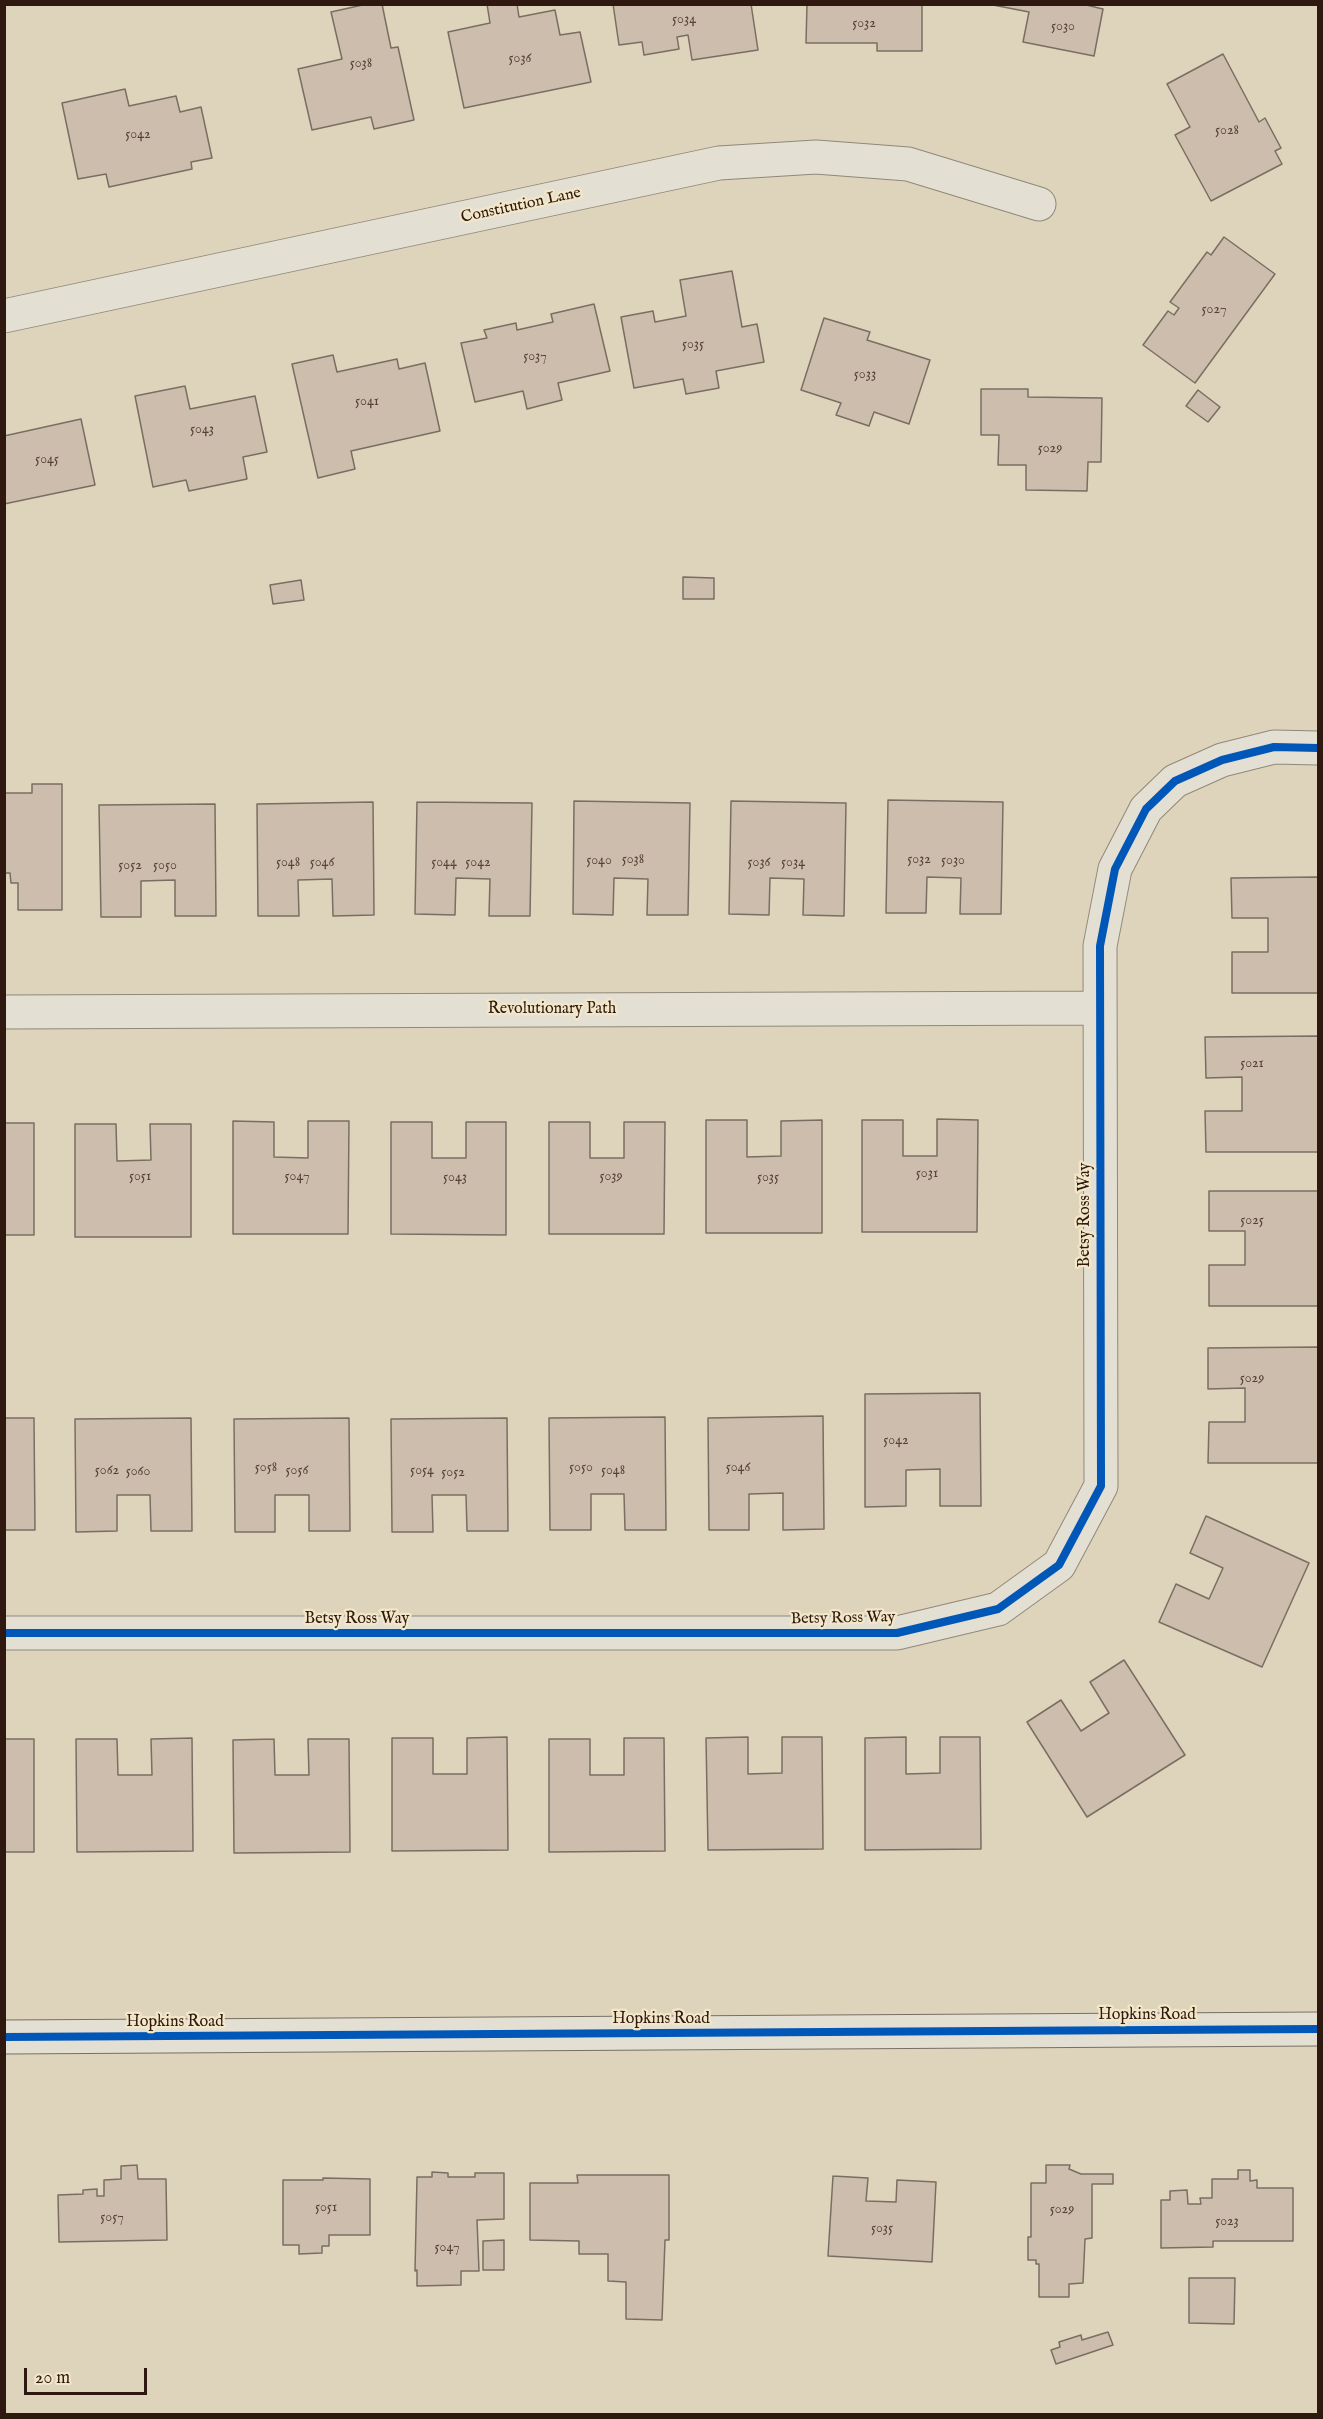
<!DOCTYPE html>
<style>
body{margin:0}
#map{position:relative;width:1323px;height:2419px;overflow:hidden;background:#ded4bb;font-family:"IM FELL English",serif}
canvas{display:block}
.frame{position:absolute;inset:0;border:6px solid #2f180f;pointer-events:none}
.scale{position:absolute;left:24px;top:2368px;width:123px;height:27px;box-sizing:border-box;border:3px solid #2f180f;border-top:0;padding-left:8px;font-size:18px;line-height:21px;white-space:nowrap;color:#2f180f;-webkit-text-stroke:4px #f3e7c9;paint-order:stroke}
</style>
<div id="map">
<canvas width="1323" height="2419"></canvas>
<div class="frame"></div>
<div class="scale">20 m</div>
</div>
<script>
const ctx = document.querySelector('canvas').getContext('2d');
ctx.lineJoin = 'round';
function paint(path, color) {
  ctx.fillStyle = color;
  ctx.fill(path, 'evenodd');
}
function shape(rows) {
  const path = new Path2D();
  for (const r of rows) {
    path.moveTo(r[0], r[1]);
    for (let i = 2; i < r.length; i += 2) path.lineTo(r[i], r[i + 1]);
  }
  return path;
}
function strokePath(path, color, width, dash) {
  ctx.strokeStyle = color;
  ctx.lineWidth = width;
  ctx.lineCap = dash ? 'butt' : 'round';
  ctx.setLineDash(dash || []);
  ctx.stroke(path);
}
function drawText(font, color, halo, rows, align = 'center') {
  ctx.font = font + ' "IM FELL English",serif';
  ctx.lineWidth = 4.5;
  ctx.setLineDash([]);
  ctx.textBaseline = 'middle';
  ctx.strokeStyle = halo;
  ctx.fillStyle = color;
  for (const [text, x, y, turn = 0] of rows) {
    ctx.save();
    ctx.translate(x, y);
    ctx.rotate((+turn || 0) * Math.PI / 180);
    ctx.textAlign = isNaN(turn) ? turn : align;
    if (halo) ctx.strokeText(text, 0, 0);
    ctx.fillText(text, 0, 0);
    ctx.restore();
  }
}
const building = shape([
 [367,4,382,4,391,48,398,47,414,120,374,129,371,117,312,130,298,69,342,59,331,12,367,4],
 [487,4,517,4,519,17,555,10,560,35,580,32,591,82,464,108,448,32,490,23,487,4],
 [613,4,751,4,758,50,692,60,688,35,677,37,679,49,644,55,642,42,619,45,613,4],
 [807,4,922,4,922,51,877,51,877,43,806,43,807,4],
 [988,4,1082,4,1103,9,1094,56,1023,42,1029,12,988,4],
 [1223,54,1259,122,1265,118,1281,148,1275,151,1282,164,1211,201,1175,135,1190,127,1167,84,1223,54],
 [125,89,129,106,176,96,180,112,201,107,212,158,191,162,192,169,109,187,106,174,78,179,62,103,125,89],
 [1224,237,1275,274,1195,383,1143,345,1168,311,1174,315,1179,308,1170,302,1207,252,1211,255,1224,237],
 [732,271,742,327,757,324,764,362,716,371,719,388,686,394,683,379,634,388,621,317,653,311,655,322,686,316,680,280,732,271],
 [594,304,610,371,558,383,562,400,527,409,523,391,475,402,461,343,487,338,484,330,516,323,517,330,553,322,551,314,594,304],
 [824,318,870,332,867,340,930,360,909,424,874,412,869,426,836,415,841,403,801,390,824,318],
 [333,355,337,372,397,359,399,369,425,363,440,431,351,451,355,469,318,478,292,364,333,355],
 [185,386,190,409,255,396,267,452,243,457,247,479,189,491,186,480,153,487,135,396,185,386],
 [981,389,1028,389,1028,397,1102,398,1101,462,1088,462,1087,491,1026,490,1026,465,998,465,999,435,981,435,981,389],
 [1198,390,1220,407,1208,422,1186,406,1198,390],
 [81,419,95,485,4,504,4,436,81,419],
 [683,577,714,578,714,599,683,599,683,577],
 [301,580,304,600,273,604,270,585,301,580],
 [32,784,62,784,62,910,18,910,18,883,11,883,10,873,4,873,4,793,32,793,32,784],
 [888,800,1003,802,1001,914,960,914,961,878,927,877,926,913,886,913,888,800],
 [574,801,690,803,688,915,647,915,648,879,614,878,613,915,573,914,574,801],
 [731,801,846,803,844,916,803,915,804,879,770,878,769,915,729,914,731,801],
 [373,802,374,915,333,916,332,879,298,880,299,916,258,916,257,804,373,802],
 [417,802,532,803,530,916,489,916,490,879,456,878,455,915,415,914,417,802],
 [215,804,216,916,175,916,175,880,141,881,141,917,101,917,99,805,215,804],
 [1318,877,1318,993,1232,993,1232,952,1268,952,1268,918,1232,918,1231,878,1318,877],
 [1318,1036,1318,1152,1206,1152,1205,1111,1242,1111,1242,1077,1206,1078,1205,1037,1318,1036],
 [937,1119,978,1120,977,1232,862,1232,862,1120,903,1120,903,1156,937,1156,937,1119],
 [706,1120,747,1120,747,1157,781,1156,781,1121,822,1120,822,1233,706,1233,706,1120],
 [233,1121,274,1122,274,1157,308,1158,308,1121,349,1121,348,1234,233,1234,233,1121],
 [391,1122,432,1122,432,1158,466,1158,466,1122,506,1122,506,1235,391,1234,391,1122],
 [549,1122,590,1122,590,1158,624,1158,624,1122,665,1122,664,1234,549,1234,549,1122],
 [4,1123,34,1123,34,1235,4,1235,4,1123],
 [75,1124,116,1124,117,1161,151,1160,150,1124,191,1124,191,1237,75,1237,75,1124],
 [1209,1191,1318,1191,1318,1306,1209,1306,1209,1265,1245,1265,1245,1231,1209,1231,1209,1191],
 [1318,1347,1318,1463,1208,1463,1209,1422,1245,1422,1245,1388,1208,1389,1208,1348,1318,1347],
 [980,1393,981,1506,940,1506,940,1469,906,1470,906,1506,865,1507,865,1394,980,1393],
 [823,1416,824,1529,783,1530,783,1493,749,1494,749,1530,709,1530,708,1418,823,1416],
 [665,1417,666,1530,625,1530,624,1494,591,1494,591,1530,550,1530,549,1418,665,1417],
 [4,1418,34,1418,35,1530,4,1530,4,1418],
 [191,1418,192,1531,151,1531,150,1495,117,1495,117,1531,76,1532,75,1419,191,1418],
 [349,1418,350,1531,309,1531,309,1495,275,1495,275,1532,235,1532,234,1419,349,1418],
 [507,1418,508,1531,467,1531,466,1495,432,1495,433,1532,392,1532,391,1419,507,1418],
 [1206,1516,1309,1563,1262,1667,1159,1622,1176,1584,1209,1599,1223,1568,1190,1553,1206,1516],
 [1124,1660,1185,1755,1087,1817,1027,1722,1061,1700,1081,1731,1109,1713,1090,1682,1124,1660],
 [507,1737,508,1850,392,1851,392,1738,433,1738,433,1774,467,1774,467,1738,507,1737],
 [748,1737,748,1774,782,1773,782,1737,822,1737,823,1849,708,1850,706,1738,748,1737],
 [906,1737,906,1774,940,1773,940,1737,980,1737,981,1849,865,1850,865,1738,906,1737],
 [192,1738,193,1851,77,1852,76,1739,117,1739,118,1775,152,1775,151,1739,192,1738],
 [624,1738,664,1738,665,1851,549,1852,549,1739,590,1739,590,1775,624,1775,624,1738],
 [4,1739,34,1739,34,1852,4,1852,4,1739],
 [274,1739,275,1775,309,1775,308,1739,349,1739,350,1852,234,1853,233,1740,274,1739],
 [137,2165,138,2179,166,2179,167,2240,59,2242,58,2195,83,2194,83,2190,97,2189,97,2196,104,2196,104,2180,121,2179,121,2166,137,2165],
 [1046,2165,1070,2165,1069,2169,1081,2174,1113,2174,1113,2184,1092,2184,1092,2238,1085,2239,1083,2283,1069,2284,1069,2297,1039,2297,1039,2264,1036,2264,1036,2260,1028,2260,1028,2237,1031,2237,1031,2183,1046,2183,1046,2165],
 [1238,2170,1250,2170,1250,2181,1257,2180,1257,2188,1293,2188,1293,2241,1213,2241,1213,2247,1161,2248,1161,2200,1170,2200,1170,2191,1187,2190,1188,2204,1201,2204,1200,2198,1212,2198,1212,2179,1238,2179,1238,2170],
 [432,2172,448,2173,448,2177,475,2177,475,2173,504,2173,504,2219,477,2220,479,2271,461,2271,461,2285,417,2286,417,2270,415,2271,417,2177,432,2177,432,2172],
 [577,2175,669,2175,669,2240,665,2240,662,2320,626,2319,626,2282,608,2281,608,2254,579,2254,579,2241,530,2240,530,2183,578,2183,577,2175],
 [833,2176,868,2178,866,2201,896,2202,897,2180,936,2182,932,2262,828,2256,833,2176],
 [323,2178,370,2179,370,2235,329,2235,329,2246,322,2246,322,2253,299,2254,299,2245,283,2245,283,2180,323,2180,323,2178],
 [504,2240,504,2270,483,2270,483,2241,504,2240],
 [1189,2278,1235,2278,1234,2324,1189,2323,1189,2278],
 [1108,2332,1113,2345,1056,2364,1051,2350,1060,2347,1059,2342,1081,2335,1082,2340,1108,2332]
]);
const street = shape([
 [4,316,719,163,816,157,908,164,1039,204],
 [4,1012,1099,1008],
 [4,1633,897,1633,998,1609,1059,1565,1101,1486,1100,946,1115,869,1146,809,1175,781,1222,760,1274,747,1318,748]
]);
const secondary = shape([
 [4,2037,1318,2029]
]);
const cycleway = shape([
 [4,1633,897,1633,998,1609,1059,1565,1101,1486,1100,946,1115,869,1146,809,1175,781,1222,760,1274,747,1318,748],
 [4,2037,1318,2029]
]);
const numberNames = [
 ["5034",684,20],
 ["5032",864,24],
 ["5030",1063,27],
 ["5036",520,59],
 ["5038",361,64],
 ["5028",1227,131],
 ["5042",138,135],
 ["5027",1214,310],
 ["5035",693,345],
 ["5037",535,357],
 ["5033",865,375],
 ["5041",367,402],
 ["5043",202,430],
 ["5029",1050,449],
 ["5045",47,460],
 ["5038",633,860],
 ["5032",919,860],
 ["5040",599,861],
 ["5030",953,861],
 ["5048",288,863],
 ["5046",322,863],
 ["5044",444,863],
 ["5042",478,863],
 ["5036",759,863],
 ["5034",793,863],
 ["5052",130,866],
 ["5050",165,866],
 ["5021",1252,1064],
 ["5031",927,1174],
 ["5051",140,1177],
 ["5047",297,1177],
 ["5039",611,1177],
 ["5043",455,1178],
 ["5035",768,1178],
 ["5025",1252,1221],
 ["5029",1252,1379],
 ["5042",896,1441],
 ["5058",266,1468],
 ["5050",581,1468],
 ["5046",738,1468],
 ["5062",107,1471],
 ["5056",297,1471],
 ["5054",422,1471],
 ["5048",613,1471],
 ["5060",138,1472],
 ["5052",453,1473],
 ["5051",326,2208],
 ["5029",1062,2210],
 ["5057",112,2218],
 ["5023",1227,2222],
 ["5035",882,2229],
 ["5047",447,2248]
];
const streetNames = [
 ["Constitution Lane",521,206,-12],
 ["Revolutionary Path",552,1010],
 ["Betsy Ross Way",1086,1215,-90],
 ["Betsy Ross Way",843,1619,-1],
 ["Betsy Ross Way",357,1620],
 ["Hopkins Road",1147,2016],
 ["Hopkins Road",661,2020],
 ["Hopkins Road",175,2023]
];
paint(building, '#cdbdac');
strokePath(building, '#786f62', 1.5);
strokePath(street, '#908879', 35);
strokePath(secondary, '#786f62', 35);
strokePath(street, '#e4dfd3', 33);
strokePath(secondary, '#e4dfd3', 33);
strokePath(cycleway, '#0057b8', 8);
drawText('14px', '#574237', null, numberNames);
drawText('16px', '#2f180f', '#f3e7c9', streetNames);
</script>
